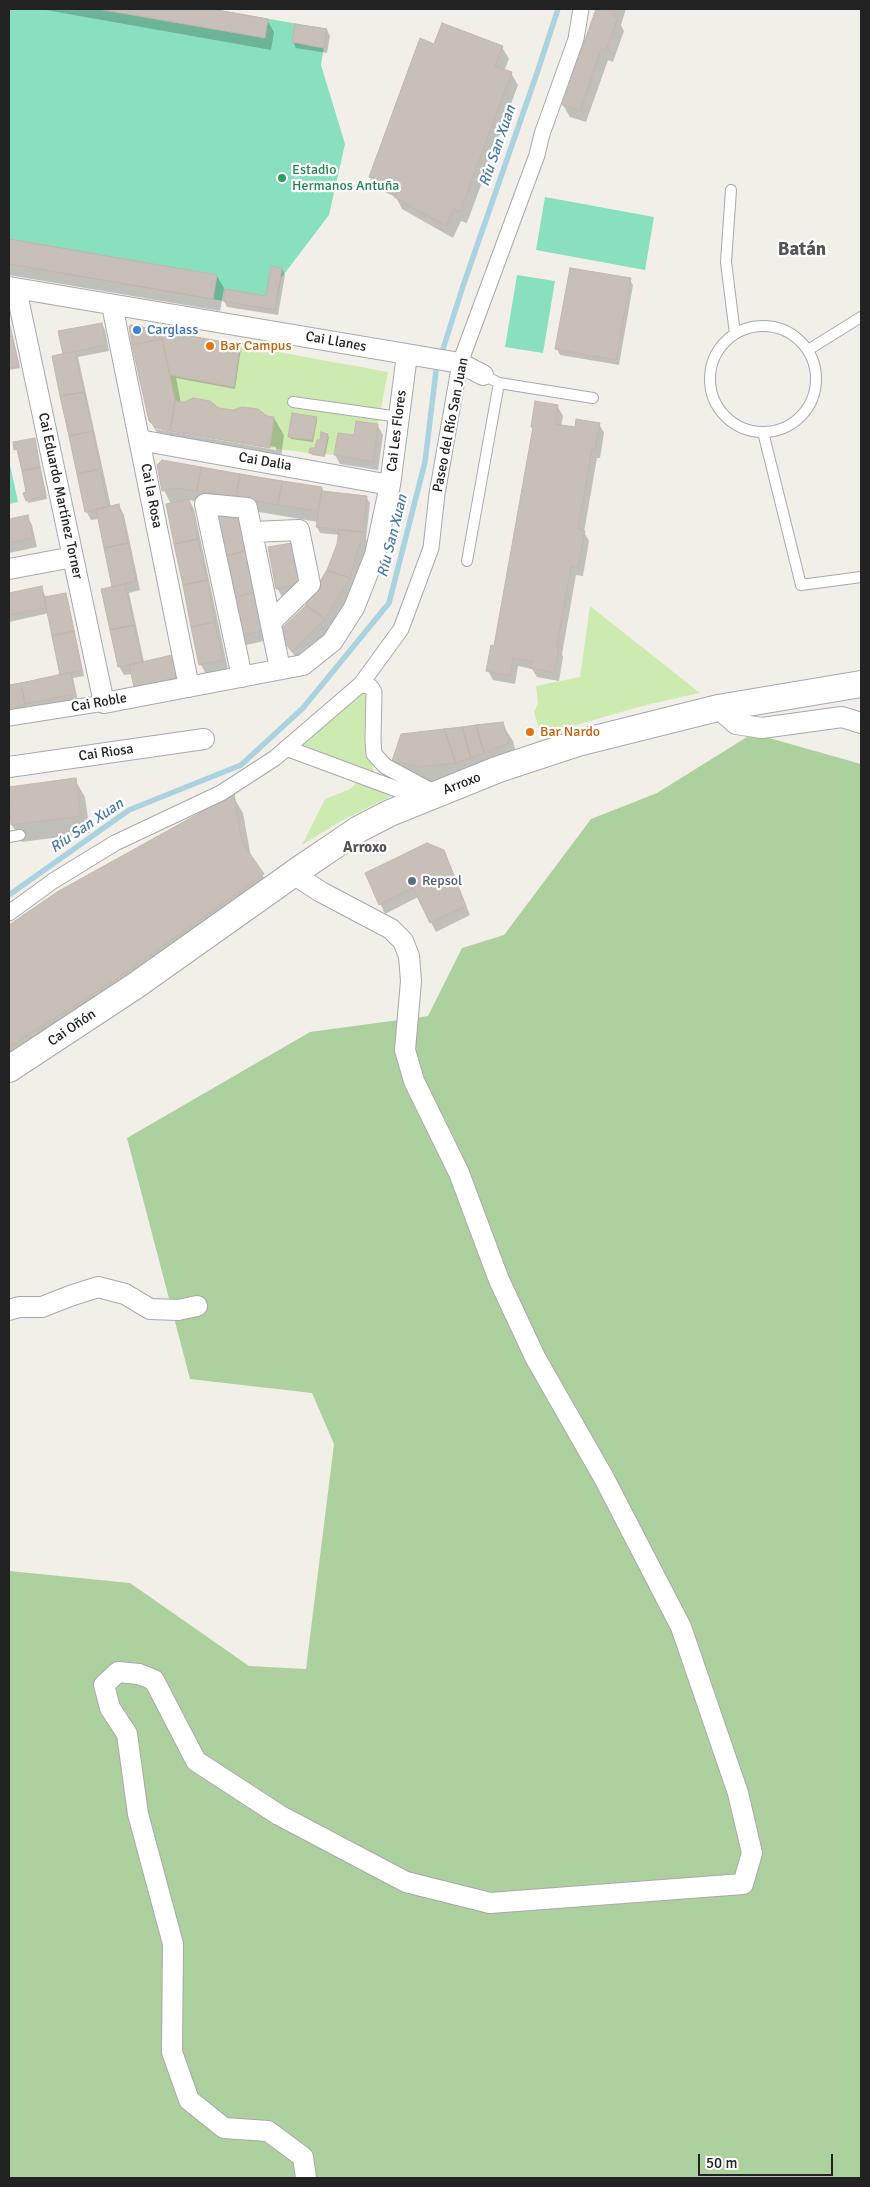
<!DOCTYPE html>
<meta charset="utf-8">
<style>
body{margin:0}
#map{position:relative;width:870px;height:2187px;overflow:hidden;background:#f2efe9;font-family:Signika,sans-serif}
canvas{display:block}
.frame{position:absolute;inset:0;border:10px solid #222;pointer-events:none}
.scale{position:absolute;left:698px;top:2154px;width:135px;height:22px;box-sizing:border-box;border:2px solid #222;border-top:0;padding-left:6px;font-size:15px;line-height:18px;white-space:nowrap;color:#222;-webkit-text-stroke:4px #fff;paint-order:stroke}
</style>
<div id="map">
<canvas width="870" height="2187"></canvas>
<div class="frame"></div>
<div class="scale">50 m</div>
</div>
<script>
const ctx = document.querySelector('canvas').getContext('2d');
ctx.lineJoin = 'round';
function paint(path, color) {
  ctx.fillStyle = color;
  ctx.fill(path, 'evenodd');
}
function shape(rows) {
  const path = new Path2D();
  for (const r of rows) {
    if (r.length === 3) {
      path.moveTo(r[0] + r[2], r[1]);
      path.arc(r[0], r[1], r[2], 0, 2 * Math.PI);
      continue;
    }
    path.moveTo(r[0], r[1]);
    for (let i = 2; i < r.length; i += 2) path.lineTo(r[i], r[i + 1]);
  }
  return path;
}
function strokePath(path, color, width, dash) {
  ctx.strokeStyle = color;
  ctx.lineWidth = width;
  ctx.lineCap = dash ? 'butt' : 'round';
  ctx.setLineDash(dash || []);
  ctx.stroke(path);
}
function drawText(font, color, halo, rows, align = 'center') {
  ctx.font = font + ' Signika,sans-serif';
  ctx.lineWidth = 4.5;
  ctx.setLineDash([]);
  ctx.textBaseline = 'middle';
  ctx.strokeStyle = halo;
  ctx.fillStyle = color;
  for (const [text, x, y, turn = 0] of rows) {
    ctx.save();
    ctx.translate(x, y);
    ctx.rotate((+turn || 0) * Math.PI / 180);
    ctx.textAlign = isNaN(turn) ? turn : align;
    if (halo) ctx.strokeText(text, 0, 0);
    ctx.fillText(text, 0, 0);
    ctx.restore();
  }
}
const grass = shape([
 [240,345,388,372,378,424,356,421,354,435,338,433,334,455,325,454,328,434,322,433,320,440,317,440,315,448,310,448,309,453,270,448,274,417,267,416,258,409,242,407,233,410,219,408,216,405,187,400,184,402,175,401,170,375,234,387],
 [317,417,312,440,288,437],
 [590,606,700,693,646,705,541,735,534,712,538,703,536,686,580,677],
 [368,691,370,758,374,772,302,746,360,692],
 [357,780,395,794,341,821,302,845,325,799,348,790,354,786]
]);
const forest = shape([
 [747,737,769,738,861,764,861,2178,9,2178,9,1571,130,1583,249,1666,306,1669,334,1444,312,1393,190,1379,127,1138,310,1032,428,1016,462,948,504,935,591,819,657,793]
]);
const pitch = shape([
 [9,9,212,9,327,29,321,65,345,144,329,215,281,278,275,310,9,264],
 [545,197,654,217,645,270,536,250],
 [517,275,555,281,543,353,505,347],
 [9,460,18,502,9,504]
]);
const shadow = shape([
 [40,9,205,9,267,20,274,32,271,50],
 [597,9,626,9,621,25,624,31,613,62,608,60,586,122,570,117,563,105],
 [296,25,327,30,330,36,327,53,296,48,293,42],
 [421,40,435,45,502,47,509,59,504,71,511,73,518,85,467,223,461,221,453,238,402,209,396,197,377,189,370,177],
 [9,240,217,276,224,288,220,311,9,275],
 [282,269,285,275,278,315,227,307,224,301,267,298],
 [630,280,633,285,619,365,560,355,557,349],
 [9,319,20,368,9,370],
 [102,324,105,330,109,351,78,357,111,507,119,506,124,515,140,590,129,593,144,662,171,656,176,665,181,687,140,696,135,687,132,674,124,675,119,666,114,588,99,519,91,520,86,511,64,355],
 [130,327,239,346,241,349,235,389,176,378,181,403,274,418,284,435,280,465,161,439,150,421],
 [156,427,276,447,276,450,156,429],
 [558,407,563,416,561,426,576,429,599,424,604,433,600,458,597,458,584,532,589,541,583,576,576,575,562,654,563,657,559,681,537,677,532,669,518,666,515,684,493,680,488,671,495,647,534,430,532,427],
 [316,418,317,421,313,442,291,439,290,436],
 [378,426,383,435,378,470,340,464,335,455,355,436],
 [327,435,329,437,325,457,312,455,311,453,316,449],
 [35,442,47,499,28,503,19,451,15,449],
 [159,466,322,488,324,492,366,497,370,503,366,539,369,545,359,597,300,663,278,633,306,606,328,570,340,535,320,533,317,527,318,522,189,500,194,509,228,669,206,674,201,665,167,505,171,504,164,490],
 [27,516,32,525,37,547,9,553,9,520],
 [216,517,268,640,246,645,241,636],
 [297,553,305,593,282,597,277,588],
 [41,587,46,598,65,594,68,600,84,676,73,678,78,700,9,714,9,686,61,676,49,613,9,622,9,594],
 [502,724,513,741,518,761,430,784,403,778,393,760],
 [75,780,85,797,90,833,22,842,12,825,9,788],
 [233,796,243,813,251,857,273,892,9,1070,9,927,58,893],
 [443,851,470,915,436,932,418,897,385,914,367,874]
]);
const stream = shape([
 [9,895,129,810,241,765,303,708,389,603,425,462,436,371,463,286,537,73,558,9]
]);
const building = shape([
 [98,9,212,9,268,19,265,38,98,9],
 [596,9,615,9,613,16,618,18,606,50,601,49,580,111,562,105,596,9],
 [442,23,503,46,495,66,512,72,460,212,454,209,446,226,394,197,400,189,369,177,420,38,434,44,442,23],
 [295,24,327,29,324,48,292,42,295,24],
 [9,239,217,275,213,299,9,264,9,239],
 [271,266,282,268,275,310,223,301,225,289,266,296,271,266],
 [570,268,631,278,616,360,555,349,570,268],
 [102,323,106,345,63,354,58,331,102,323],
 [131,325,240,345,234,387,170,375,162,339,132,345,129,326,131,325],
 [12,336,19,366,9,368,9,337,12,336],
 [162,339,175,401,170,431,157,428,149,421,132,345,162,339],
 [75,351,84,392,60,396,52,356,75,351],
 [84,392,93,431,69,436,60,396,84,392],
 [193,398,210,401,219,408,233,410,242,407,258,409,267,416,274,417,270,448,170,431,175,401,184,402,193,398],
 [535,401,558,405,555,424,575,427,576,419,600,423,595,449,592,449,578,529,585,531,578,568,571,566,557,646,559,647,554,673,530,668,532,661,513,658,510,676,486,671,491,645,494,646,533,427,531,427,535,401],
 [292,413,317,417,312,440,288,437,292,413],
 [356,421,378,424,373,462,334,455,338,433,354,435,356,421],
 [93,431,100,469,77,474,69,436,93,431],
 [321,432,328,434,324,455,309,453,310,448,315,448,317,440,320,440,321,432],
 [35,438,40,467,22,471,17,449,14,450,13,442,35,438],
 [162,460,201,467,197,491,177,488,162,491,157,465,162,460],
 [40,467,46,496,26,501,23,493,26,492,22,471,40,467],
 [201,467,240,474,236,497,197,491,201,467],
 [100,469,108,507,85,512,77,474,100,469],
 [240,474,282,481,278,505,236,497,240,474],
 [282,481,322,487,318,511,278,505,282,481],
 [322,491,367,496,363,532,316,527,322,491],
 [189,499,198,539,174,544,166,504,189,499],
 [119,504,128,543,104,548,96,509,119,504],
 [238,511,247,551,223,556,214,516,238,511],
 [28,515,33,538,9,543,9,519,28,515],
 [339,530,363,532,350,578,327,570,337,544,339,530],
 [198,539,207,580,183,585,174,544,198,539],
 [128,543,136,581,112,587,104,548,128,543],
 [292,543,300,584,276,589,268,547,292,543],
 [247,551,256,592,232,598,223,556,247,551],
 [327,570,350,578,325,619,306,605,327,570],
 [207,580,215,622,191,627,183,585,207,580],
 [125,584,134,625,110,630,101,589,125,584],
 [42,586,46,608,9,615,9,593,42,586],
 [256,592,263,631,240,636,232,598,256,592],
 [66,593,74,631,52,636,44,597,66,593],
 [306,605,325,619,292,652,277,633,306,605],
 [215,622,223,660,199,665,191,627,215,622],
 [134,625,142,662,118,667,110,630,134,625],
 [74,631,82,670,60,675,52,636,74,631],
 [172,655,177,678,134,687,129,665,172,655],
 [71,672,75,694,25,704,21,683,71,672],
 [21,683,25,704,9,708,9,685,21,683],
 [503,722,509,743,484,753,476,725,503,722],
 [476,725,484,753,471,758,462,727,476,725],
 [462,727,471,758,456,763,444,729,462,727],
 [444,729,456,763,419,767,392,761,401,734,444,729],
 [76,778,81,816,11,825,9,787,76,778],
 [234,794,242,842,264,874,110,983,9,1047,9,925,57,892,234,794],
 [427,843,444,850,466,906,430,923,413,888,379,905,365,873,427,843]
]);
const service = shape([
 [731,190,726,262,735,334],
 [763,379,53],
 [808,350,861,317],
 [499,383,593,398],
 [293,402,399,417],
 [763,432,801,585,861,577],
 [467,561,499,383,483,375],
 [9,837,20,835]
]);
const pedestrian = shape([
 [361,684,371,687,374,692,373,740,374,754,385,766,435,793],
 [9,718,104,703],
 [286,748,402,791,420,800],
 [9,913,53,881,115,843,221,793,275,758,361,684,401,629,431,548,437,494,460,363,537,155,542,134,576,39,581,9]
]);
const minor = shape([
 [9,287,460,363,483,375],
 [16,289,104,703,303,665,332,642,354,608,375,555,390,485,407,355],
 [112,305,189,687],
 [139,440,390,485],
 [252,532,299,530,310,584,271,622],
 [9,569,73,557],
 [242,677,205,504,247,508,280,669],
 [718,708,736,724,762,728,842,717,861,723],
 [9,767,204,739],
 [293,874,321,892,391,929,403,941,409,956,411,981,405,1050,414,1081,459,1173,499,1280,535,1357,604,1478,681,1627,738,1793,752,1853,743,1884,490,1903,406,1882,279,1815,196,1761,154,1680,139,1674,118,1672,104,1685,110,1708,127,1734,138,1814,173,1944,172,2052,189,2100,224,2128,268,2131,303,2157,306,2178],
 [9,1310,19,1307,42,1307,70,1296,98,1287,125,1294,150,1309,178,1310,197,1306]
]);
const tertiary = shape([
 [9,1069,135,986,300,869,359,829,390,813,499,769,578,743,718,708,861,684]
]);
const markers = [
 [282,178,5,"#2e9e5b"],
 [137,330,5,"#3f7fe0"],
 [210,346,5,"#e8710a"],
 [530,732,5,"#e8710a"],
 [412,881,5,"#5c6f8a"]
];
const leisureNames = [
 ["Estadio",292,170],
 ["Hermanos Antuña",292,186]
];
const shopNames = [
 ["Carglass",147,330]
];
const streetNames = [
 ["Cai Llanes",336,342,10],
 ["Paseo del Río San Juan",451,425,-79],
 ["Cai Les Flores",397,431,-83],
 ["Cai Dalia",265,462,10],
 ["Cai Eduardo Martínez Torner",60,496,78],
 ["Cai la Rosa",151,496,79],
 ["Cai Roble",99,703,-10],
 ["Cai Riosa",106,753,-8],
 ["Arroxo",462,784,-21],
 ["Cai Oñón",72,1028,-34]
];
const foodNames = [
 ["Bar Campus",220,346],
 ["Bar Nardo",540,732]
];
const serviceNames = [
 ["Repsol",422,881]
];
const waterNames = [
 ["Ríu San Xuan",498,146,-71],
 ["Ríu San Xuan",393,536,-76],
 ["Ríu San Xuan",87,826,-34]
];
const neighbourhoodNames = [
 ["Arroxo",365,848]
];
const districtNames = [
 ["Batán",802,250]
];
paint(grass, '#cdebb0');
paint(forest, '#add19e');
paint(pitch, '#88e0be');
paint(shadow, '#0003');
strokePath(stream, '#aad3df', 5.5);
paint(building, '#c7bfb8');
strokePath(building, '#c4b6ab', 1);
strokePath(service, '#a9a9a9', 12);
strokePath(pedestrian, '#a9a9a9', 17);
strokePath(minor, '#a9a9a9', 22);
strokePath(tertiary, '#a9a9a9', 28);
strokePath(service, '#fff', 10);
strokePath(pedestrian, '#fff', 15);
strokePath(minor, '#fff', 20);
strokePath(tertiary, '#fff', 26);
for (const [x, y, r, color] of markers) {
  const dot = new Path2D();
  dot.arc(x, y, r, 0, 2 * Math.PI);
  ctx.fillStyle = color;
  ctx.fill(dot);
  strokePath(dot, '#fff', 2);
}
drawText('14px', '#27864d', '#fff', leisureNames, 'left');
drawText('14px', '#366cbe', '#fff', shopNames, 'left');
drawText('14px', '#222', '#fff', streetNames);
drawText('14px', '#c56008', '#fff', foodNames, 'left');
drawText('14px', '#4e5e75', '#fff', serviceNames, 'left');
drawText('italic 15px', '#4a7aab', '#fff', waterNames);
drawText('bold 15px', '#555', '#fff', neighbourhoodNames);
drawText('bold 19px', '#555', '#fff', districtNames);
</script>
